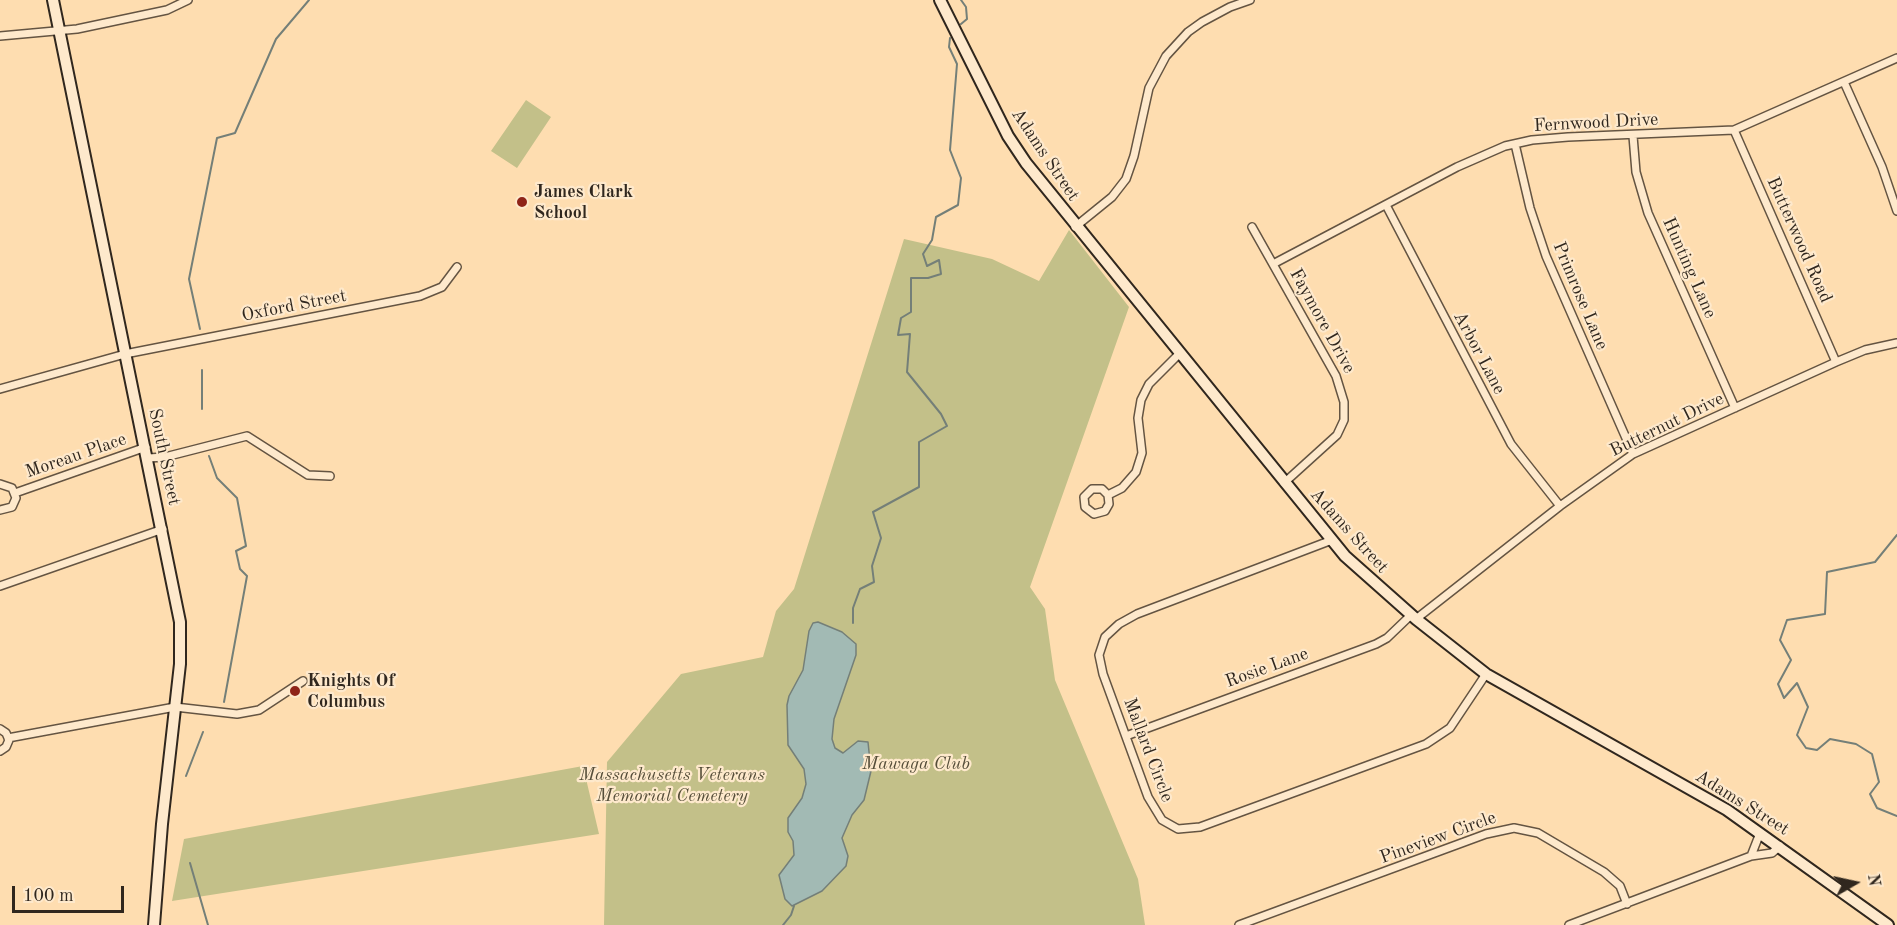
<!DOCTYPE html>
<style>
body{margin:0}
#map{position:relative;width:1897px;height:925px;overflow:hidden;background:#feddb0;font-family:"Old Standard TT",serif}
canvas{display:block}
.north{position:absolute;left:1825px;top:853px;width:60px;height:60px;-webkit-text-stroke:4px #fee9cc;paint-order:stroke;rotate:81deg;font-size:16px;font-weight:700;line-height:24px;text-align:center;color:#30271e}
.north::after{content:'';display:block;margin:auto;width:21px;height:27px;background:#30271e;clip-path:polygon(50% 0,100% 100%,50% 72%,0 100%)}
.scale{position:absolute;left:12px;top:886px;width:112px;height:27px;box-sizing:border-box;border:3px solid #30271e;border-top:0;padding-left:8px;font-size:18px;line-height:21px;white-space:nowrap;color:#30271e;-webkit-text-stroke:4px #fee9cc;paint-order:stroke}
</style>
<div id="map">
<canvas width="1897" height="925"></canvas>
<div class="north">N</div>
<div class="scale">100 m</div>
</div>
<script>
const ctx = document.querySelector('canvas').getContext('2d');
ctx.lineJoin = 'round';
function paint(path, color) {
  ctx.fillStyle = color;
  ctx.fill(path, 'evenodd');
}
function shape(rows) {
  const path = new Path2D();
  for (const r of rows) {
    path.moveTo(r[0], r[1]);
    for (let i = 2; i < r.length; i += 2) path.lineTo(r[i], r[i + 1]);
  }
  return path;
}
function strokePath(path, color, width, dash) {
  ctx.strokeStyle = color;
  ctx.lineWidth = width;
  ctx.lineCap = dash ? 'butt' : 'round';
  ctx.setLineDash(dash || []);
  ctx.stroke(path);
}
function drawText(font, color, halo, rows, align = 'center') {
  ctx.font = font + ' "Old Standard TT",serif';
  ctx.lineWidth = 4.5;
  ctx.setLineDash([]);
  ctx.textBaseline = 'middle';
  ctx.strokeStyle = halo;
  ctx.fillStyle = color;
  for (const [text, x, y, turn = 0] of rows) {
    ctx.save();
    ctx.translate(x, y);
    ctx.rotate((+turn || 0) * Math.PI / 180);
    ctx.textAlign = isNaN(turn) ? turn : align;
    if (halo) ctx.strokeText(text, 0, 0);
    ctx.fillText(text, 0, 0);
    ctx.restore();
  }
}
const green = shape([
 [526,100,551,117,517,168,491,151],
 [1069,230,1129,307,1030,587,1045,609,1055,680,1138,879,1145,925,604,925,607,762,681,674,763,657,776,611,794,589,904,239,992,259,1039,281],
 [583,766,599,834,172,901,184,839]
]);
const water = shape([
 [818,622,842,632,856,644,856,655,834,719,832,739,835,748,843,753,858,741,868,742,871,771,864,800,852,815,842,838,848,856,846,866,822,891,792,906,785,899,779,875,794,855,793,841,788,832,788,818,802,798,806,784,804,769,788,745,787,705,789,696,803,670,809,631,813,623,818,622]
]);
const stream = shape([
 [961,24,967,19,966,7,961,0],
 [200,329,189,279,217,138,235,133,276,39,309,0],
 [202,370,202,409],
 [209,456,217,478,237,498,246,546,236,551,240,569,247,576,224,702],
 [1897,535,1875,562,1827,572,1825,614,1787,620,1780,640,1791,660,1778,684,1784,698,1797,683,1808,707,1797,735,1806,748,1817,750,1830,739,1856,744,1872,754,1879,782,1870,794,1877,808,1897,816],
 [853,623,853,608,860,589,874,582,872,566,881,538,873,512,919,487,919,442,947,426,941,414,907,372,910,334,898,335,901,318,911,312,911,278,928,278,941,274,939,260,927,266,923,254,932,240,936,217,958,205,961,178,950,150,957,64,949,47,950,38],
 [186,776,203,732],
 [190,863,208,925],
 [783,925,791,915,794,906]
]);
const street = shape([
 [0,36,77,29,167,10,188,0],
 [1844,82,1882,167,1897,211],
 [1734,130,1836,362],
 [1633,136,1636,172,1648,213,1735,408],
 [1515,144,1530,208,1546,256,1633,454],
 [1386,205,1511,444,1560,506],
 [1075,227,1112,197,1126,179,1134,156,1149,88,1166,56,1188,32,1202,22,1230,7,1250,0],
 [1252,227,1336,376,1344,402,1344,420,1337,435,1284,483],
 [1273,264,1457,167,1505,146,1532,140,1568,137,1734,130,1897,58],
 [0,389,125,354,420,296,442,287,457,267],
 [148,458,165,457,247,436,308,475,330,476],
 [0,484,12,488,16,498,12,507,0,510],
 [15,493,146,447],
 [1108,495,1102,489,1092,489,1084,497,1085,507,1094,514,1105,511,1109,504,1108,495,1122,488,1136,472,1142,453,1138,418,1141,400,1149,384,1179,354],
 [1332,540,1137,614,1119,624,1105,637,1099,655,1103,674,1148,797,1162,820,1178,829,1200,827,1426,744,1450,728,1486,674],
 [0,586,163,529],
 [1416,619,1560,506,1633,454,1836,362,1865,350,1897,343],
 [0,729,6,733,9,740,6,747,0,751],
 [1126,736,1376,644,1387,638,1411,615],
 [8,738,175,707,237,714,259,710,303,681],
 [1751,856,1760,833],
 [1239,925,1486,834,1514,828,1538,833,1604,872,1620,886,1627,904],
 [1569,925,1751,856,1772,853,1780,846]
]);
const secondary = shape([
 [53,0,180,622,180,664,162,824,154,925],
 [940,0,1008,136,1026,163,1345,556,1416,619,1486,674,1727,810,1888,925]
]);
const markers = [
 [522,202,6,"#8f2418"],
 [295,691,6,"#8f2418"]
];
const streetNames = [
 ["Fernwood Drive",1596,123,-3],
 ["Adams Street",1045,155,56],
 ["Butterwood Road",1799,240,66],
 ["Hunting Lane",1689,268,66],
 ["Primrose Lane",1580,296,67],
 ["Oxford Street",294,306,-11],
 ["Faymore Drive",1322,321,61],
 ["Arbor Lane",1479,353,62],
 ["Butternut Drive",1667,425,-26],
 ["Moreau Place",76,456,-19],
 ["South Street",164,457,78],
 ["Adams Street",1349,531,48],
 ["Rosie Lane",1267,668,-20],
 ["Mallard Circle",1148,750,69],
 ["Adams Street",1742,803,32],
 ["Pineview Circle",1438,838,-20]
];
const poiNames = [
 ["James Clark",534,192],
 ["School",534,213],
 ["Knights Of",307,681],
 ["Columbus",307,702]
];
const parkNames = [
 ["Mawaga Club",916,764],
 ["Massachusetts Veterans",672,775],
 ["Memorial Cemetery",672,796]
];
paint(green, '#c3c089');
paint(water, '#a2bab4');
strokePath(water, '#747f78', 1.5);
strokePath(stream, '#747f78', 2);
strokePath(street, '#645442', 10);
strokePath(secondary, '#30271e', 14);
strokePath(street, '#fee9cc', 7);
strokePath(secondary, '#fee9cc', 10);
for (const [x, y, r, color] of markers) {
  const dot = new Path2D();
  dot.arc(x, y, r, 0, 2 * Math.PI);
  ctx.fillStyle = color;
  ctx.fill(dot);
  strokePath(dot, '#fee9cc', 2);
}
drawText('18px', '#30271e', '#fee9cc', streetNames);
drawText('bold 18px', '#30271e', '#fee9cc', poiNames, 'left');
drawText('italic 18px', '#554d39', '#fee9cc', parkNames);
</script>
